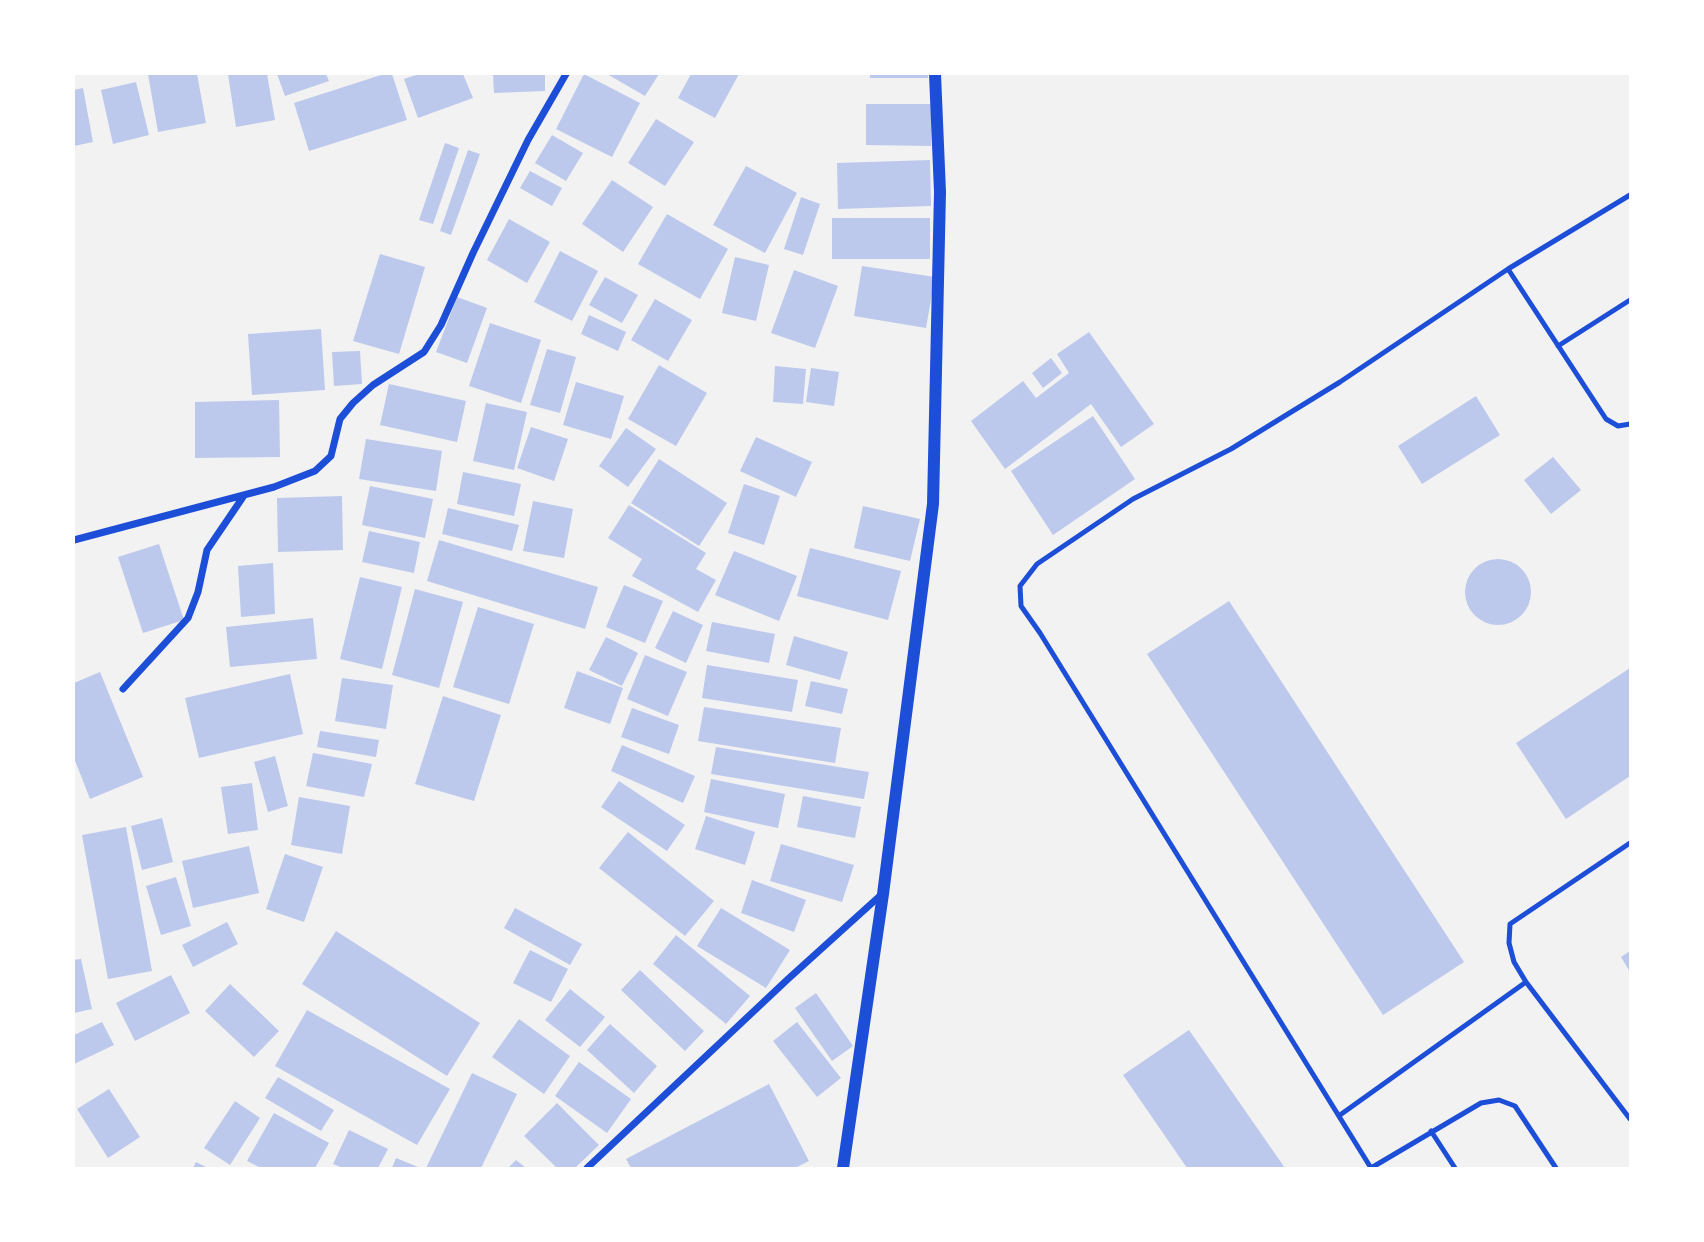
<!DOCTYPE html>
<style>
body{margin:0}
#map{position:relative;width:1704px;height:1242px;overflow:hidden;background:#f2f2f2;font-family:"Open Sans",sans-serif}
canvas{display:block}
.frame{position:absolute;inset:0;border:75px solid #fff;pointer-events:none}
</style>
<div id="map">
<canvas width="1704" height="1242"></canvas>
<div class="frame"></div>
</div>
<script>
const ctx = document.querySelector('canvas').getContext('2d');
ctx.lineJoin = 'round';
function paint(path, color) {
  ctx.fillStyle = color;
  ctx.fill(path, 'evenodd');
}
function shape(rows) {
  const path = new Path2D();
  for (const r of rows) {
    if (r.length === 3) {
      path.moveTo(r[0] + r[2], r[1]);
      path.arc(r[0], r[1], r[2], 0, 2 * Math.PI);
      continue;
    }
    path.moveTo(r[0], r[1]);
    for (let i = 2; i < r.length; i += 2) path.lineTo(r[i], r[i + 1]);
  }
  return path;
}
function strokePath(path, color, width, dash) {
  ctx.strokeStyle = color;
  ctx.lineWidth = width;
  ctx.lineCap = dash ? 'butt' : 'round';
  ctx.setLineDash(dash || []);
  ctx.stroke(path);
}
const building = shape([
 [148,74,197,74,206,123,158,132],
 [228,74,267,74,275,120,236,127],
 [277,74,326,74,329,81,285,96],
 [384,74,392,74,407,120,309,151,294,103],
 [419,74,463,74,473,98,418,118,404,79],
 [493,74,545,74,545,91,494,93],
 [584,74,640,103,612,157,556,129],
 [607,74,659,74,645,96],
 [691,74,739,74,715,118,678,98],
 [870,74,928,74,928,78,870,78],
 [136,82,149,135,113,144,101,90],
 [83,88,93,142,74,146,74,90],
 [866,104,932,104,931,146,866,145],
 [656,119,694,142,665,186,628,163],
 [552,135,583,153,566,181,535,163],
 [445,143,459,148,433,224,419,220],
 [468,150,480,154,451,235,440,231],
 [930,160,931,206,838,209,837,163],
 [746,166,797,193,765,253,713,225],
 [530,171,562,188,552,206,520,188],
 [612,180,653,207,623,252,582,224],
 [801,197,820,204,803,255,784,249],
 [667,214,728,249,700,299,638,264],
 [832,218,930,218,930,259,832,259],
 [509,219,550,242,527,283,487,260],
 [560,251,598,271,572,321,534,302],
 [380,254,425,267,399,354,353,341],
 [735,257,769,265,756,321,722,313],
 [862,266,935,277,926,328,854,316],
 [794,270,838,286,815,348,771,333],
 [605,277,638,295,622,323,589,305],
 [457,297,487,308,467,363,436,352],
 [655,299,692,320,668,361,631,340],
 [589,315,626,332,618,351,581,334],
 [490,323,541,340,521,403,469,386],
 [321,329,325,390,252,395,248,334],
 [1089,332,1154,424,1121,447,1091,404,1005,469,971,421,1023,381,1036,398,1069,373,1057,354],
 [547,349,576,357,560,413,530,405],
 [360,351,362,384,334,386,332,352],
 [1051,358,1062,373,1043,388,1032,373],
 [659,365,707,393,676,446,628,419],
 [775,366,806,369,803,404,773,402],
 [811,368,839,372,834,406,806,402],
 [576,382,624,396,611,439,563,425],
 [389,384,466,401,457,442,380,425],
 [1476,396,1500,435,1422,484,1398,446],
 [279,400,280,457,195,458,195,402],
 [486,403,527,412,514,470,473,461],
 [1093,416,1135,479,1053,535,1011,471],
 [531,427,568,439,554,481,517,468],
 [626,428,656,449,628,487,599,466],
 [756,437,812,462,796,497,740,471],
 [366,439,442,451,436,491,359,479],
 [1553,457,1581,490,1551,514,1524,480],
 [659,459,727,503,699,546,631,503],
 [463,472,521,484,514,516,457,504],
 [744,484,780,496,764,545,728,533],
 [370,486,433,499,425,538,362,525],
 [342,496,343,550,278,552,277,498],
 [533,501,573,509,564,558,523,551],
 [629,505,706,553,696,569,716,580,698,612,632,576,642,559,608,538],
 [863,506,920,519,910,561,854,548],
 [448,508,519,525,512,551,442,534],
 [369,531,420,542,414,573,362,562],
 [439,540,598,587,585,629,427,581],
 [159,544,184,620,143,633,118,557],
 [810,548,901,571,888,620,797,596],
 [734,551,797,576,779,621,715,595],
 [1498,592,33],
 [273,563,275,614,241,617,238,566],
 [360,577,402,587,382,669,340,659],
 [624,585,663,601,645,643,606,627],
 [415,589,463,602,439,688,392,675],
 [1229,601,1464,962,1383,1015,1147,654],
 [478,607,534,624,509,704,453,687],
 [673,611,703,625,686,663,655,648],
 [313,618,317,659,230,667,226,627],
 [712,622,775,634,769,663,706,651],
 [794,636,848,652,840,680,786,665],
 [606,637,638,653,622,686,589,670],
 [645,655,687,672,668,716,627,699],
 [707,665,798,680,792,712,702,698],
 [1630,668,1630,776,1566,819,1516,743],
 [577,671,623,688,610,724,564,708],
 [100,672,143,777,90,799,74,758,74,683],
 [290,674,303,734,199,758,185,698],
 [342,678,393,685,386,729,335,721],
 [811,681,848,689,842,714,805,706],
 [443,696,501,715,474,801,415,784],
 [704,707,841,728,835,763,698,741],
 [632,708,679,725,669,754,621,737],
 [320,731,379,740,376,757,317,747],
 [622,745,695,776,683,803,611,771],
 [716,747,869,772,864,799,711,774],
 [313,753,372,764,364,797,306,786],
 [275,756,288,806,268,812,254,762],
 [711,779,785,794,778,828,704,812],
 [619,781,685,825,667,851,601,807],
 [252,783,258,830,228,834,221,787],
 [803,796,861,807,855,838,797,827],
 [299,797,350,806,342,854,291,845],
 [706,816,755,832,745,865,695,849],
 [162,818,173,862,142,870,131,826],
 [126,827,152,971,108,979,82,835],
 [628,832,714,901,685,936,599,868],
 [781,844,854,865,842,902,770,881],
 [249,846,259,893,193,908,182,861],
 [285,854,323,867,304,922,266,909],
 [176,877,191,926,161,935,146,886],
 [752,880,806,900,794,932,741,913],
 [515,908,582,944,570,965,504,928],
 [721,908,790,950,766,988,697,946],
 [227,922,238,944,193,967,182,945],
 [336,931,480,1023,447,1076,302,984],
 [676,935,750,996,726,1024,653,964],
 [530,950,568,969,551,1002,513,983],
 [1630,951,1630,972,1621,957],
 [81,959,92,1009,74,1013,74,960],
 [640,970,704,1031,685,1051,621,990],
 [171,975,190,1013,135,1041,116,1003],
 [230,984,279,1031,254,1057,205,1011],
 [570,989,605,1017,580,1047,545,1020],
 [816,993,853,1046,832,1061,795,1008],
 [307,1010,450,1089,417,1145,275,1066],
 [519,1019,570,1056,544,1094,492,1057],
 [102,1022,114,1045,74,1064,74,1035],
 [797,1022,841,1078,817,1097,773,1041],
 [610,1024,657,1066,634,1093,587,1050],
 [1189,1030,1285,1168,1187,1168,1123,1075],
 [579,1062,631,1099,607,1133,555,1096],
 [472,1073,517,1094,481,1168,426,1168],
 [278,1077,334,1110,321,1131,265,1098],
 [769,1084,809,1161,795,1168,631,1168,626,1159],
 [109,1089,140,1137,108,1158,77,1109],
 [235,1101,260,1118,230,1165,204,1148],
 [557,1103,599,1145,575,1168,557,1168,524,1136],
 [274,1113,329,1143,315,1168,261,1168,247,1161],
 [349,1130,388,1149,378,1168,343,1168,333,1164],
 [396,1158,418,1167,418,1168,392,1168],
 [516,1160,526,1168,508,1168],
 [196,1162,208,1168,193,1168]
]);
const service = shape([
 [1508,269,1606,419,1618,426,1630,424],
 [1558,346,1630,300],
 [1630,843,1510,924,1509,943,1514,962,1526,982,1630,1119],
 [1340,1115,1526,982],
 [1431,1131,1455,1168],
 [1371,1168,1040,633,1021,606,1020,586,1037,564,1133,499,1231,449,1340,382,1508,269,1630,195],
 [1371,1168,1481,1103,1499,1100,1515,1106,1556,1168]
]);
const minor = shape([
 [74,540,274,487,315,471,331,456,340,419,353,403,373,385,424,352,441,325,473,253,528,140,566,74],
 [123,689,188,618,198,592,207,550,243,497],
 [587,1168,788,979,882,894]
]);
const tertiary = shape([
 [843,1168,883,894,933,504,940,192,935,74]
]);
paint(building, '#bdc9ec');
strokePath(service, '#1d4ed8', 5);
strokePath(minor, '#1d4ed8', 7);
strokePath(tertiary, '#1d4ed8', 12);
</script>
